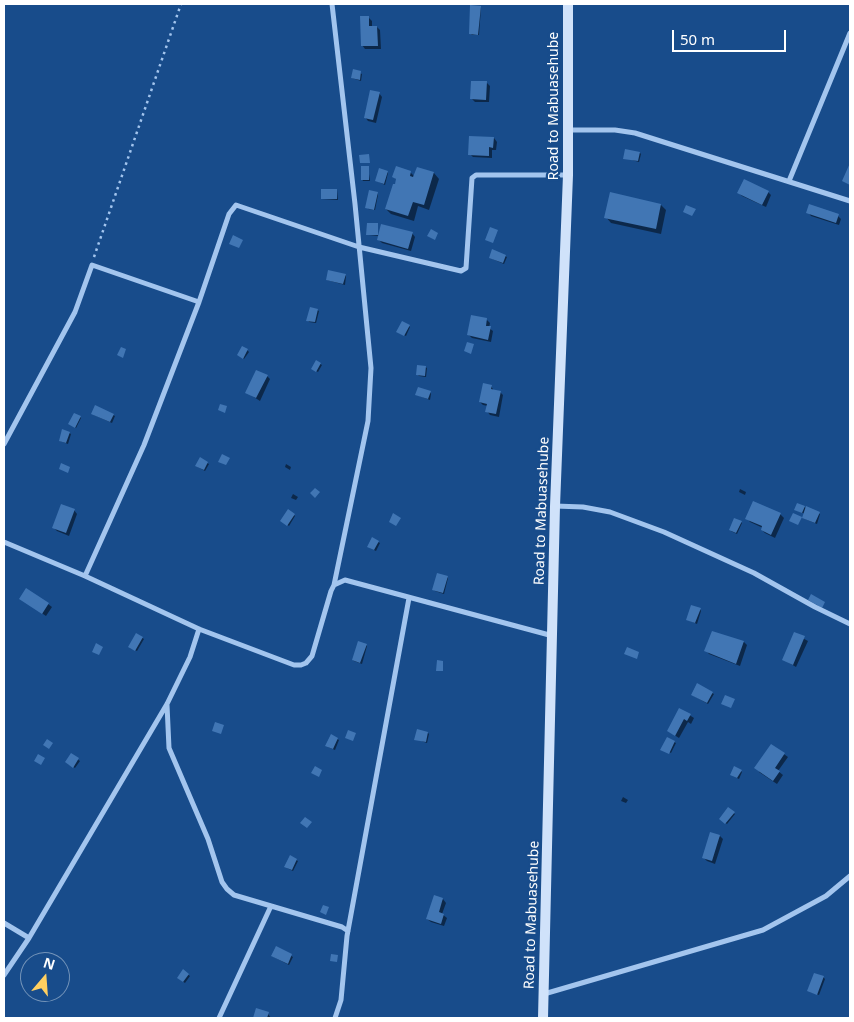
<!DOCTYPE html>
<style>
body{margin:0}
#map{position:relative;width:854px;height:1022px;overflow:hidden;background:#184c8b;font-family:"Noto Sans",sans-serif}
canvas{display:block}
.frame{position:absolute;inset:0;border:5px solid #fff;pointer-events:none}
.north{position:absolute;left:20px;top:952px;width:50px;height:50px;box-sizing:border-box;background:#184c8b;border:1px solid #7494b9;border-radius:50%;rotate:18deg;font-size:14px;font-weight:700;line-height:20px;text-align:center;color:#fff}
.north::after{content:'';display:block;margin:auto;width:18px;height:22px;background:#ffcf60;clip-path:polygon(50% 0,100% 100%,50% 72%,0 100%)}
.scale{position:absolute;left:672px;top:30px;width:114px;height:22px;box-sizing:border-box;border:2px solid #fff;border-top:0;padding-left:6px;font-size:15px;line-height:18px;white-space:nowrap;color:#fff;-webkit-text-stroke:4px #184c8b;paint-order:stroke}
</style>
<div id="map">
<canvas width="854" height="1022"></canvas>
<div class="frame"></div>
<div class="north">N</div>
<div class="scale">50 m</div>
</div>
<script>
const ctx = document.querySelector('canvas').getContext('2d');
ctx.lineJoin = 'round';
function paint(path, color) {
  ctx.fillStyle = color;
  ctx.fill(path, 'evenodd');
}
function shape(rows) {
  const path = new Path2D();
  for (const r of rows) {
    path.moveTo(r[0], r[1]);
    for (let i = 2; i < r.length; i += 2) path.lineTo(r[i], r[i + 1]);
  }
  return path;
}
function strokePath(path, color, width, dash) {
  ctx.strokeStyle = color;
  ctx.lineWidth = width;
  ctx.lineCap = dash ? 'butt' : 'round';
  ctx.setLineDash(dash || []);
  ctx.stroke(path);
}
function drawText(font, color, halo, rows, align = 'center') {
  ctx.font = font + ' "Noto Sans",sans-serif';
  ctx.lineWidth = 4.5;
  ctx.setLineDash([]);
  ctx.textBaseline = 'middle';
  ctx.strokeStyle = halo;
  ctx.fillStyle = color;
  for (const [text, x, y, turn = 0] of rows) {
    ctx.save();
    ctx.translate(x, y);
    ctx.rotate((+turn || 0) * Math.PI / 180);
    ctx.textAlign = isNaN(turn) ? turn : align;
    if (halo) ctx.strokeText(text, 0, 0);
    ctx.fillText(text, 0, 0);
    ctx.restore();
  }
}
const shadow = shape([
 [480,7,481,8,479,35,472,35,471,34],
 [369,18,372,21,372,27,377,27,380,30,381,49,365,49,362,45],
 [354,71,362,74,361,81,352,78],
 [487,83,490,86,489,102,475,102,471,98],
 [379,93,382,97,376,123,368,121,365,117],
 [494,138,497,142,496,150,492,150,492,158,473,157,470,154],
 [640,153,641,154,639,162,625,158],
 [368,167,370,181,363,181,362,179],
 [418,168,434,173,439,179,429,210,418,206,414,221,391,214,386,209,397,180,394,177,411,173,415,177],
 [387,172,388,173,385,185,377,181],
 [337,190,338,200,322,199],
 [768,192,771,195,766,207,742,196,739,193],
 [377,193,378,195,375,210,368,209],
 [661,205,666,210,661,234,611,223,606,217],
 [808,212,838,216,841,219,839,225,811,216],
 [377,225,378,235,412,233,415,237,411,251,382,243,378,239,379,236,369,235,368,234],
 [493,250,507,257,504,264,490,258],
 [345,275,346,276,345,285,327,280],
 [317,310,319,311,316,323,309,322,308,320],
 [487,320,490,323,489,328,493,331,491,342,472,338,469,335],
 [409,326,410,327,406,336,399,333],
 [247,350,249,352,244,359,240,356],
 [317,362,322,365,318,372,314,370],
 [425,367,427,368,426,377,419,376,418,375],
 [267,376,270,379,260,401,246,392],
 [491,386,494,391,500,392,503,395,499,417,490,415,487,411,488,406,483,405,480,402],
 [430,392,431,394,430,400,417,395],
 [94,415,113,415,115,416,112,423],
 [80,417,81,418,76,428,71,425],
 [69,433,71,434,68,444,60,441],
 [207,463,209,464,205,471,198,467],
 [286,464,291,467,290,470,285,467],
 [740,489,746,492,745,495,739,492],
 [293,494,298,497,296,500,291,498],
 [804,507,820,514,817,524,805,519,803,518,805,514,796,510],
 [74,510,77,514,69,536,57,531,54,528],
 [780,514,784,518,775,538,765,533,762,530,763,528,750,522,747,518],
 [294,515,295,516,289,526,283,522],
 [741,522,742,523,737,534,731,531],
 [378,542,380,543,376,551,370,548],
 [447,577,448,578,444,594,435,591,434,590],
 [21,599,48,604,52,607,46,616],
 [700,609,701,611,697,624,688,620],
 [136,634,144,639,137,651,130,648],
 [795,634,808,641,796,667,784,660],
 [744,642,747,645,740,666,709,654,706,650],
 [366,645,367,646,362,664,354,661,353,660],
 [712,693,714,694,708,704,694,696],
 [680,709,694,718,691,724,688,722,679,738,668,731],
 [428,733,429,734,427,743,416,739],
 [331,736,339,740,335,750,328,747],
 [674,742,676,743,671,753,662,749],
 [771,745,788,757,778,771,783,775,777,784,759,772],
 [72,755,80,761,75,768,68,764],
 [741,771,742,772,739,779,733,776],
 [623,797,628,800,626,803,621,801],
 [728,809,735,814,727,824,720,819],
 [720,836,723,839,715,864,707,861,704,858],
 [296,860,298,861,293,871,287,868],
 [443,899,446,903,442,914,447,918,444,926,431,922,427,919],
 [277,948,293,957,289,965,272,956],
 [183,971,190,976,185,983,178,978],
 [823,977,825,979,819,995,810,992],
 [257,1010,268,1014,271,1018,254,1018]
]);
const building = shape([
 [470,5,481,6,478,35,469,34],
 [360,16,369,16,369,26,377,26,378,46,361,46],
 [353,69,361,71,360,80,351,78],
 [471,81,487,81,486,100,470,99],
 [370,90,380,92,373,120,364,118],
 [469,136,494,137,493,148,489,147,489,156,468,155],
 [625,149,640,152,638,161,623,159],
 [369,154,370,163,360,163,359,155],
 [850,163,850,185,842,181],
 [361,166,369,166,369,180,361,180],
 [396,166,411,171,410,176,413,177,417,167,434,172,424,205,413,202,408,216,385,209,393,184,395,184,396,179,392,177],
 [379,168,388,171,384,184,375,181],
 [744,179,769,191,762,205,737,193],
 [321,189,337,189,337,199,321,199],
 [369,190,378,192,374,210,365,208],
 [610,192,661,204,656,229,604,218],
 [809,204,839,214,836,223,806,213],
 [686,205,696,209,692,216,683,212],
 [367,223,378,223,378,235,366,235],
 [381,224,413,232,408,249,377,240],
 [490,227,498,230,493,243,485,240],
 [431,229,438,233,435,240,427,236],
 [233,235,243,240,239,248,229,244],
 [492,249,506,255,503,263,489,258],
 [328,270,346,274,343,284,326,280],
 [310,307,318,309,315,322,306,321],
 [471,315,487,318,486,326,491,326,488,340,467,335],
 [402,321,410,325,404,336,396,332],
 [467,342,474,344,471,354,464,351],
 [242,346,248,349,243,359,237,355],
 [121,347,126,349,123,358,117,355],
 [316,360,321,363,316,372,311,369],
 [417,365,426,366,425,376,416,375],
 [256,370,268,375,256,398,245,393],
 [483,383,492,385,491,389,501,391,496,414,485,412,487,404,479,402],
 [418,387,431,391,428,399,415,395],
 [220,404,227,406,225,413,218,410],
 [95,405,114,414,110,422,91,414],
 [74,413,81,416,75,428,68,424],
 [62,429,70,432,66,443,59,441],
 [222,454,230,458,226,465,218,462],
 [200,457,208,462,204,470,195,466],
 [61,463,70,467,68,473,59,469],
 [315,488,320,492,315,498,310,493],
 [753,501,781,513,771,535,761,530,762,526,745,519],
 [797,503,805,506,802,513,794,510],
 [61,504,75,509,66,533,52,528],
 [806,506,820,512,815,523,802,518],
 [288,509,295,514,287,526,280,521],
 [393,513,401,518,396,526,389,522],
 [793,513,802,517,798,525,789,521],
 [734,518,742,521,736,533,729,530],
 [372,537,379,541,374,550,367,547],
 [437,573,448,576,443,593,432,590],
 [26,588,49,603,42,614,19,599],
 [811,594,825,602,822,608,808,600],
 [691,605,701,608,695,623,686,620],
 [712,631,744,641,736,664,704,651],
 [794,632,805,636,793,665,782,660],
 [136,633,143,637,135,651,128,647],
 [358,641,367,644,360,663,352,660],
 [96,643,103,647,99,655,92,652],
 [627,647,639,652,637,659,624,654],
 [437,660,443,661,443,671,436,671],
 [697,683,713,692,707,703,691,695],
 [725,695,735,699,731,708,721,704],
 [679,708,691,714,687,721,684,719,675,736,667,731],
 [215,722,224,725,221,734,212,731],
 [417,729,428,732,426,742,414,740],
 [348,730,356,733,353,741,345,738],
 [331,734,338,738,333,749,325,746],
 [667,737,675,741,669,754,660,750],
 [47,739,53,743,49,749,43,745],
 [771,744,785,753,775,768,780,771,773,781,754,768],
 [71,753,79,758,73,768,65,762],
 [38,754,45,758,41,765,34,761],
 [315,766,322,770,319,777,311,773],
 [734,766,742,770,737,778,730,775],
 [728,807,735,812,725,824,719,819],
 [305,817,312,822,307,828,300,823],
 [710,832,720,835,712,861,702,858],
 [290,855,297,859,292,870,284,867],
 [434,895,443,898,439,912,444,914,441,924,426,919],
 [323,905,329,907,326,915,320,912],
 [276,946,292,954,288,964,271,956],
 [331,954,338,955,337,962,330,961],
 [183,969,189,974,183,982,177,978],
 [814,973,824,976,817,995,807,991],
 [256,1008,269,1012,267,1018,253,1018]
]);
const path = shape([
 [94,257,181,4]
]);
const street = shape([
 [332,4,355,204,371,368,368,421,334,585],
 [568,130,615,130,635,133,850,201],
 [789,181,850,33],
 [4,444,75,312,92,265,199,302],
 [555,506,583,507,610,512,664,532,754,573,815,607,850,624],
 [4,542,85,576,199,629,294,665,301,665,306,663,312,656,331,591,334,585,345,580,553,636],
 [85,576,144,445,199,302,229,214,236,205,359,247,461,271,466,268,472,178,476,175,568,175],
 [167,705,169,748,208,839,222,882,227,889,234,895,342,927,348,931],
 [4,923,29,938],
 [4,975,29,938,167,704,190,657,199,629],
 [544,994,763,930,826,896,850,876],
 [219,1018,271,906],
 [335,1018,341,1000,347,936,409,598]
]);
const secondary = shape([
 [543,1018,555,506,568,175,568,4]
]);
const streetNames = [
 ["Road to Mabuasehube",554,106,-90],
 ["Road to Mabuasehube",542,511,-88],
 ["Road to Mabuasehube",532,915,-88]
];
paint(shadow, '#0007');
paint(building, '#4176b4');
strokePath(path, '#a3c5ee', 2.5, [2.5, 4]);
strokePath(street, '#a3c5ee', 5);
strokePath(secondary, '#d0e2fa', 10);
drawText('14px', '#fff', '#184c8b', streetNames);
</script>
